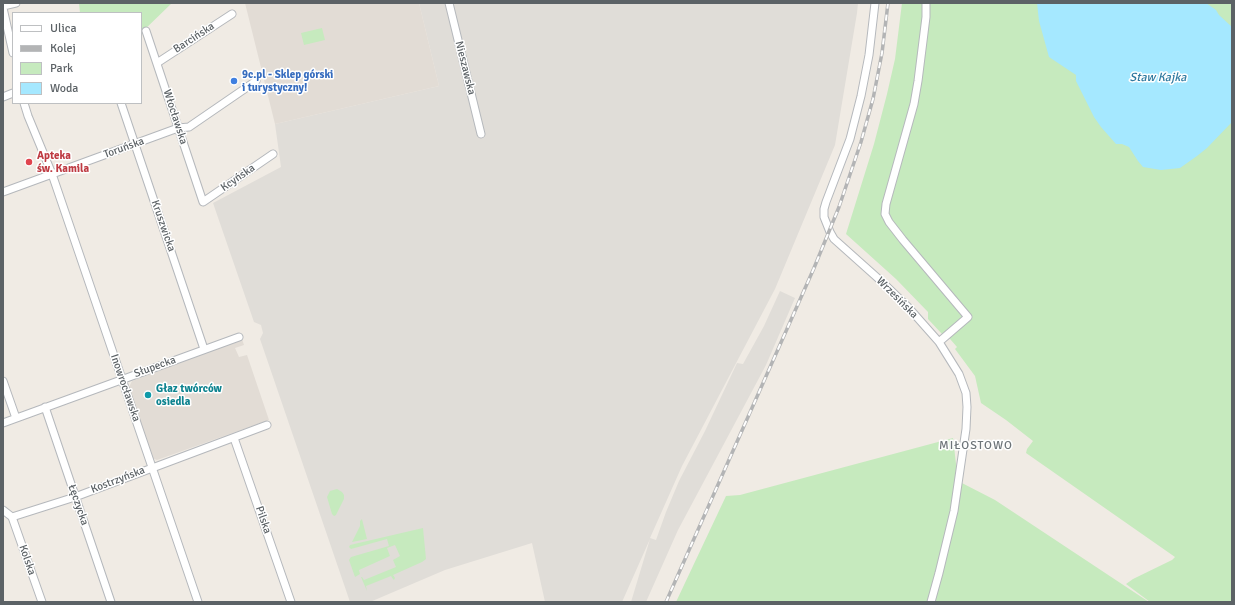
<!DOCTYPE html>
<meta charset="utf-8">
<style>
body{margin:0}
#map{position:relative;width:1235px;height:605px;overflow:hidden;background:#f0ebe4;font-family:Signika,sans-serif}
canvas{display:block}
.frame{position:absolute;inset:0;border:4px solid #5c6266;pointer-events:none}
.legend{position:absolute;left:12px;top:12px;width:130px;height:92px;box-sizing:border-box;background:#fff;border:1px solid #bec0c2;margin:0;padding:5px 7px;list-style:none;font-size:12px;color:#5c6266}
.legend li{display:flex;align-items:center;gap:8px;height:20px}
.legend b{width:20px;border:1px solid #bec0c2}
</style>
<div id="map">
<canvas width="1235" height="605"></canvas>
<div class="frame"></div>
<ul class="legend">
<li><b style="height:5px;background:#fff"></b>Ulica</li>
<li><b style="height:5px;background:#b3b4b5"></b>Kolej</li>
<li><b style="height:11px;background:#c6eabe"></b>Park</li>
<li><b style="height:11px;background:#a5e8ff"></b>Woda</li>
</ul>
</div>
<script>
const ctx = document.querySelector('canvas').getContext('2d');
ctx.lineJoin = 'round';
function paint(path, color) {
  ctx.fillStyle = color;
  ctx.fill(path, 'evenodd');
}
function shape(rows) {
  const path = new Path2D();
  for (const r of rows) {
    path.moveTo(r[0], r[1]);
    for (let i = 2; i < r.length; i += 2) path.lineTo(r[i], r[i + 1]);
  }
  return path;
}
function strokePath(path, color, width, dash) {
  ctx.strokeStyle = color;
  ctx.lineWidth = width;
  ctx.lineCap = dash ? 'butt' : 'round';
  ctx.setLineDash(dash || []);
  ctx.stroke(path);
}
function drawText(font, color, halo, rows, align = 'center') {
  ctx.font = font + ' Signika,sans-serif';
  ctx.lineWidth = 3;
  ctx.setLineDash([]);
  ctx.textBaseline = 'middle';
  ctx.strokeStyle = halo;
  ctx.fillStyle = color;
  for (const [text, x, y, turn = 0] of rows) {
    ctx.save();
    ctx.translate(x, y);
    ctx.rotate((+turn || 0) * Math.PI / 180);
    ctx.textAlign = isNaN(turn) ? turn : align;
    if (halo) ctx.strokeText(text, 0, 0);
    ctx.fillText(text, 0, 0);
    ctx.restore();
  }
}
const industrial = shape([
 [419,3,858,3,857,13,835,145,775,289,682,466,650,538,656,540,666,512,679,481,705,431,737,363,743,364,764,326,780,291,795,298,766,365,678,530,646,602,631,602,650,539,622,602,545,602,532,543,445,570,370,602,350,602,260,339,263,333,261,325,254,322,213,203,281,167,275,124,439,86]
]);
const education = shape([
 [245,3,419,3,439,86,275,124],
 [242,339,244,345,235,348,239,357,247,355,269,420,157,460,152,458,129,387,132,381]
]);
const green = shape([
 [79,3,172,3,141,33,141,13,80,13],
 [902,3,1232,3,1232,602,1150,602,1126,584,1133,579,1172,560,1175,557,1026,453,1027,449,1033,441,1006,420,981,403,975,376,955,349,957,347,944,332,942,334,928,319,928,312,896,279,846,234,874,144,887,94,895,59],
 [322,28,325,40,304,45,301,33],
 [953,438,958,481,995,500,1149,602,676,602,726,496,740,495],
 [337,489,342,492,344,495,344,499,336,515,334,516,332,514,327,497,330,491],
 [362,519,367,539,352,542,360,526,360,521],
 [423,528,426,559,422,562,393,575,395,578,394,580,393,579,391,576,366,586,367,591,361,577,362,577,364,580,396,567,393,560,400,556,395,545,387,548,390,556,359,570,360,574,355,577,349,560,351,557,389,546,387,539,351,549,349,547,350,545]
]);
const water = shape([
 [1037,3,1206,3,1216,10,1219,15,1232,27,1232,122,1207,148,1197,156,1180,168,1161,170,1143,167,1138,161,1129,147,1122,144,1116,144,1101,127,1094,117,1076,81,1076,75,1049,57,1039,21]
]);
const minor = shape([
 [449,3,481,134],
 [875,3,869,55,861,96,850,139,826,202,824,209,824,217,830,232,834,239,881,281,908,307,939,342,959,374,966,393,967,407,966,429,954,511,939,573,931,602],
 [926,3,926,17,918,81,914,104,886,204,885,214,889,222,903,240,968,317,939,342],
 [3,6,16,3],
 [3,8,13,53],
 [146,31,203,202,273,154],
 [157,63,232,14],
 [3,97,13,93],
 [24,103,28,116,52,174,198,602],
 [121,103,204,349],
 [3,192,178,128,189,127,256,81],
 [3,381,16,418],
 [45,407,111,602],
 [3,423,239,337],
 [234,438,291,602],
 [3,510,12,517,75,497,267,425],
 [12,517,42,602]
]);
const rail = shape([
 [666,602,814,268,839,207,861,142,873,99,882,53,888,3]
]);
const markers = [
 [234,81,4,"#3f7fe0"],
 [29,162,4,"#e0444e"],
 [148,395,4,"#0f9aa8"]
];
const streetNames = [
 ["Barcińska",194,38,-33],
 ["Nieszawska",465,68,76],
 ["Włocławska",175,117,72],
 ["Toruńska",124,148,-20],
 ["Kcyńska",238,178,-35],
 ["Kruszwicka",163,226,71],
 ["Wrzesińska",897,298,45],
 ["Słupecka",155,367,-20],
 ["Inowrocławska",125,388,71],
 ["Kostrzyńska",118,480,-21],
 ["Łęczycka",78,505,71],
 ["Pilska",263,520,71],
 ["Kolska",27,560,71]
];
const shopNames = [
 ["9c.pl - Sklep górski",242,75],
 ["i turystyczny!",242,88]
];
const healthNames = [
 ["Apteka",37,156],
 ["św. Kamila",37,169]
];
const cultureNames = [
 ["Głaz twórców",156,389],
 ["osiedla",156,402]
];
const waterNames = [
 ["Staw Kajka",1158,78]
];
const neighbourhoodNames = [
 ["MIŁOSTOWO",976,446]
];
paint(industrial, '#e0ddd8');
paint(education, '#e2dcd5');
paint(green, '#c6eabe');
paint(water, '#a5e8ff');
strokePath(minor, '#b5b8bc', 9);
strokePath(minor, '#fff', 7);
strokePath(rail, '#b3b4b5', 3.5);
strokePath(rail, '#fff', 2, [6]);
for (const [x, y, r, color] of markers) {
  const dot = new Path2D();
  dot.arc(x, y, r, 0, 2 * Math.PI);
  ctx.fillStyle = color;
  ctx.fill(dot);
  strokePath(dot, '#fff', 1.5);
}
drawText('11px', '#5c6266', '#fff', streetNames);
drawText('bold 11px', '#366cbe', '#fff', shopNames, 'left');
drawText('bold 11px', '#be3a42', '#fff', healthNames, 'left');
drawText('bold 11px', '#0d838f', '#fff', cultureNames, 'left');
drawText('italic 12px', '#307aa0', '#fff', waterNames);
ctx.letterSpacing = '1px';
drawText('12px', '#6d7478', '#fff', neighbourhoodNames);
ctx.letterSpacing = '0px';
</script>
